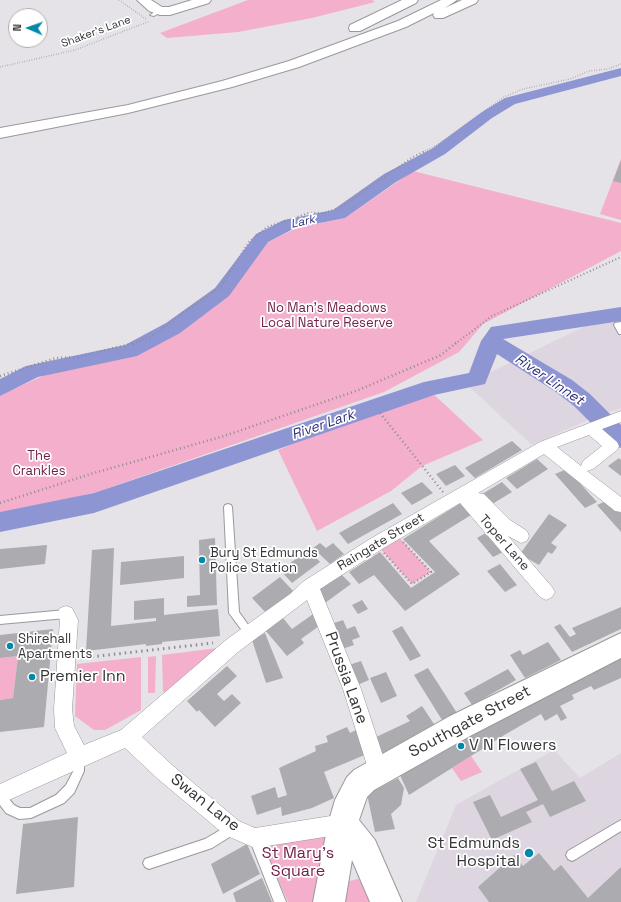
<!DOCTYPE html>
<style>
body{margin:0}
#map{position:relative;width:621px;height:902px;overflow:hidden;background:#e5e3e7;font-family:"Space Grotesk",sans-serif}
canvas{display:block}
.north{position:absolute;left:8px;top:8px;width:40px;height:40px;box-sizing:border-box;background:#fff;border:1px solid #aeaeaf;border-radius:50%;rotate:272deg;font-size:11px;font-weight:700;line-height:16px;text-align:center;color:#353436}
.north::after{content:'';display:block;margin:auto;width:14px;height:18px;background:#0289a9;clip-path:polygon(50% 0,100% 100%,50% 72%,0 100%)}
</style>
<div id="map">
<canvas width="621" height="902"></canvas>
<div class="north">N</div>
</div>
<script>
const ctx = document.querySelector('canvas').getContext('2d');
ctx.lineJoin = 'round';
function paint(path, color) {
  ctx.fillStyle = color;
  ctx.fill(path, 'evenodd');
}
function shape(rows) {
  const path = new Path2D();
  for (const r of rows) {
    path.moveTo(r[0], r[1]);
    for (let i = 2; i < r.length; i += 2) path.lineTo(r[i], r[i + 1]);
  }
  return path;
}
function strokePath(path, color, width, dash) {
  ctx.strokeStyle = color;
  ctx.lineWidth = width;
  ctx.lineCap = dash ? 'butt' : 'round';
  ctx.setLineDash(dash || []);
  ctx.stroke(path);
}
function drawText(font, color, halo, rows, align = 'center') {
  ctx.font = font + ' "Space Grotesk",sans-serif';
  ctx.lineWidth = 3.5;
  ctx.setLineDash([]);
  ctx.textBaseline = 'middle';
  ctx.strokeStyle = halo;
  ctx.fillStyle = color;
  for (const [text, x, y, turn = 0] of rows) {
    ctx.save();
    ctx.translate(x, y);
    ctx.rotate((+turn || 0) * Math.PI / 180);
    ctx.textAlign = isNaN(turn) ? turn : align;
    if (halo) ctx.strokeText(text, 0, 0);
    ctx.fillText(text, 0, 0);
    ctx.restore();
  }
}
const built = shape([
 [621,316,621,408,595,417,532,445,466,384,602,318],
 [554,750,580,778,621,753,621,902,416,902,456,805]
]);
const green = shape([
 [248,0,372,0,375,2,312,18,238,32,167,38,160,33],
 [621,159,621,220,600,214],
 [413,171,621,223,621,251,483,324,459,352,384,392,97,492,0,515,0,395,52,372,101,362,154,346,225,294,263,244,297,228,345,218],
 [429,390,483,440,422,466,391,491,317,531,278,450],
 [395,533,431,572,412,584,376,544],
 [218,648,172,691,163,692,162,655],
 [18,656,13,698,0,700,0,658],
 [156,656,155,693,148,693,148,657],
 [141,657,141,710,105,730,94,730,75,716,77,664],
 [471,756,482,772,461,781,452,768],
 [327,835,317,902,288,902,266,852,266,846],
 [358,879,369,884,376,902,338,902,345,882]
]);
const river = shape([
 [621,68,621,76,515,104,492,118,445,154,396,182,345,218,295,228,268,242,229,296,180,333,137,356,38,377,0,396,0,379,26,366,125,345,166,323,215,288,256,234,284,220,333,210,384,174,433,148,482,112,505,98,621,68],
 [621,307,621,321,503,339,572,380,590,394,621,425,621,448,613,445,574,406,556,392,497,354,485,384,434,395,94,513,0,532,0,512,94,493,424,382,469,373,481,341,491,327,621,307]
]);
const building = shape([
 [621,160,621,183,613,181],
 [512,441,522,450,475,478,465,468],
 [619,458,621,460,621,476,608,466],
 [537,459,548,469,517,489,506,478],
 [455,465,465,476,446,486,436,474],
 [567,469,597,502,585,508,555,474],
 [422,482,433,493,412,505,401,493],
 [502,482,512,492,489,506,479,496],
 [609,500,621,513,621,532,597,505],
 [464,501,476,512,429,541,460,574,405,611,374,575,359,584,349,572,380,552,411,588,435,572,403,539],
 [393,503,402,514,348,544,339,533],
 [549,514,567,525,551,543,557,547,552,554,548,552,539,565,520,554],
 [489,531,505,551,493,557,477,538],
 [215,538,217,605,187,607,187,596,200,595,199,540],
 [320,543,326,548,333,543,344,554,330,564,313,548],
 [47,545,45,564,0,569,0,549],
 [114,548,111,626,156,621,156,618,134,620,134,601,164,598,164,615,218,609,220,636,162,642,162,644,146,646,146,644,86,651,92,550],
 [309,550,320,562,292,583,280,570],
 [184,556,184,578,120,585,121,562],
 [500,564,517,585,505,592,487,571],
 [340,573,351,584,325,603,314,592],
 [280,577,295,593,267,614,252,598],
 [362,600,368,609,358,614,352,605],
 [621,607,621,629,572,652,554,627,560,624,570,637,576,634,572,628],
 [316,612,322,624,301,639,304,643,287,656,265,630,283,618,292,629],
 [343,620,347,629,355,626,360,637,352,640,354,645,342,649,331,624],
 [402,626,421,656,410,661,392,631],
 [53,629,44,727,0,732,0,700,13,698,18,656,0,658,0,635],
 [265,633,283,678,266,683,252,640],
 [548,642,561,660,525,678,510,655,520,650,523,655],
 [621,653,621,678,594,690,591,686,572,695,574,699,560,706,567,718,561,721,557,714,545,721,541,714,506,734,409,795,399,773],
 [361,661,369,680,355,686,346,666],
 [227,666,237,676,217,694,224,701,232,694,241,703,215,727,199,710,197,712,187,701],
 [428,668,457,713,442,720,414,675],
 [508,669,516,680,472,705,464,693],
 [386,672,397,696,381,703,370,678],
 [422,706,436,727,382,756,374,738,410,721,406,716],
 [347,727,350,733,358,729,367,754,324,772,334,798,312,808,282,816,281,807,257,815,251,796,275,787,278,798,287,795,279,768,316,751,315,746,328,742,326,736],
 [536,762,552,791,574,781,586,801,550,817,543,804,526,812,532,822,492,840,473,802,490,795,501,817,538,800,520,769],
 [398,778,404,788,401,805,391,814,395,829,375,832,367,794],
 [78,817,74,887,16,894,23,824],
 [247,844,260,874,223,894,211,864],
 [539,853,554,871,561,865,588,898,621,867,621,902,489,902,478,887,514,855,523,866],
 [262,878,272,902,236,902,233,893]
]);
const pathFar3 = shape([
 [119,0,146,19],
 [0,67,75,50,150,21],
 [423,152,437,145,504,97,523,89,570,79,589,71,608,69,621,64]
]);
const pathFar2 = shape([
 [133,344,153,335,221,286,249,242,267,227,309,213,324,213,339,208,413,157,425,151],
 [455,344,492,316,621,257]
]);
const pathFar1 = shape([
 [0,376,56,358,77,357,135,343],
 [380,413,443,492],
 [0,503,94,473,224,436,356,391,441,355,456,343],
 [384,553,412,584,431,572,403,542]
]);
const path = shape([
 [81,658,213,643]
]);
const lane = shape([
 [158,10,162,11,154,16,150,15,158,10],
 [621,322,621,334,619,334,614,325,615,323,621,322],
 [228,504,231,505,232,507,239,612,254,633,252,636,249,637,246,636,229,613,224,507,225,505,228,504],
 [66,610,69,611,71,614,69,617,66,618,0,624,0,616,66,610],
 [79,753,83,754,84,758,84,771,74,793,64,803,31,818,19,819,6,813,0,805,0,792,4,793,14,805,20,808,30,808,56,795,66,785,74,770,74,758,75,754,79,753],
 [621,820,621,831,576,859,572,861,568,859,566,855,568,851,621,820],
 [232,823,236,825,238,829,236,833,212,848,149,869,145,867,143,863,145,859,205,839,232,823],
 [255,832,259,834,286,902,274,902,249,838,251,834,255,832]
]);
const street = shape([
 [621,411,621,422,602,429,617,442,619,446,617,450,593,469,587,471,621,497,621,512,615,511,544,454,478,493,484,494,510,520,527,531,529,536,527,541,521,543,508,536,552,587,555,592,552,597,546,600,540,597,460,503,382,549,320,589,361,689,388,771,385,778,378,781,371,778,343,689,307,600,238,652,142,737,172,765,239,821,255,828,343,814,350,817,353,824,350,831,343,834,255,848,225,835,158,779,125,748,0,804,0,784,67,753,55,728,54,709,60,620,57,614,60,608,66,606,72,608,78,620,72,709,74,726,84,745,121,730,226,640,290,594,304,581,370,539,540,442,621,411],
 [589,435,602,446,583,461,581,466,557,447,589,435]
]);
const secondary = shape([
 [137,0,151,0,162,7,169,7,192,0,211,0,209,3,170,15,160,15,149,11,137,0],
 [621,633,621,658,470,736,374,790,367,797,359,820,375,840,402,902,370,902,352,860,345,902,313,902,328,824,335,800,347,777,354,770,450,716,621,633]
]);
const highway = shape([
 [402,0,418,0,416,3,360,31,350,31,349,28,350,25,402,0],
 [441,0,457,0,445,8,462,0,478,0,476,3,443,18,435,18,433,15,434,13,406,27,299,67,232,87,128,113,0,138,0,128,128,105,222,81,289,61,398,21,441,0]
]);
const markers = [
 [202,560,4,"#0289a9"],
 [10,646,4,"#0289a9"],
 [32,677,4,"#0289a9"],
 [461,746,4,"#0289a9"],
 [529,853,5,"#0289a9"]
];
const farStreetnames = [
 ["Shaker's Lane",96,32,-20]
];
const farWaternames = [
 ["Lark",303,222,-13]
];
const parkNames = [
 ["No Man's Meadows",327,308],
 ["Local Nature Reserve",327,323],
 ["The",39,456],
 ["Crankles",39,471]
];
const streetNames = [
 ["Raingate Street",381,542,-31],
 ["Toper Lane",504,543,49]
];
const poiNames = [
 ["Bury St Edmunds",210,553],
 ["Police Station",210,568],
 ["Shirehall",18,639],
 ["Apartments",18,654]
];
const waterNames = [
 ["River Linnet",549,380,34],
 ["River Lark",323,425,-19]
];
const nearPoinames = [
 ["Premier Inn",40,677],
 ["V N Flowers",469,746],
 ["St Edmunds",520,844,"right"],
 ["Hospital",520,862,"right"]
];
const nearStreetnames = [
 ["Prussia Lane",346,678,70],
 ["Southgate Street",470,722,-28],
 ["Swan Lane",205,803,38]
];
const nearParknames = [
 ["St Mary's",298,854],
 ["Square",298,872]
];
paint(built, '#ddd6e0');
paint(green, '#f3afcb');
paint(river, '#8e95d3');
paint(building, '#acabaf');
strokePath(lane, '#9a989b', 2);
strokePath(street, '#9a989b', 1);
strokePath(secondary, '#9a989b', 2);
strokePath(highway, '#9a989b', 2);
strokePath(pathFar3, '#8e8d90', 1.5, [0.5, 2]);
strokePath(pathFar2, '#8e8d90', 2, [1, 2.5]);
strokePath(pathFar1, '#8e8d90', 2.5, [1, 3]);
strokePath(path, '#8e8d90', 3, [1.5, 4]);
paint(lane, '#fff');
paint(street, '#fff');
paint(secondary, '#fff');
paint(highway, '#fff');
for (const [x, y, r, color] of markers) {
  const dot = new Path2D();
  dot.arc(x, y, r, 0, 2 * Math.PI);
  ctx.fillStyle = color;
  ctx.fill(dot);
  strokePath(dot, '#fff', 1.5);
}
drawText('11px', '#353436', '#fff', farStreetnames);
drawText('italic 12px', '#303079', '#fff', farWaternames);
drawText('13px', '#72214a', '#fff', parkNames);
drawText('13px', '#353436', '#fff', streetNames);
drawText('13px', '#353436', '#fff', poiNames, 'left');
drawText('italic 14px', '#303079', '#fff', waterNames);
drawText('16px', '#353436', '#fff', nearPoinames, 'left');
drawText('16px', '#353436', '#fff', nearStreetnames);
drawText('16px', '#72214a', '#fff', nearParknames);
</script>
